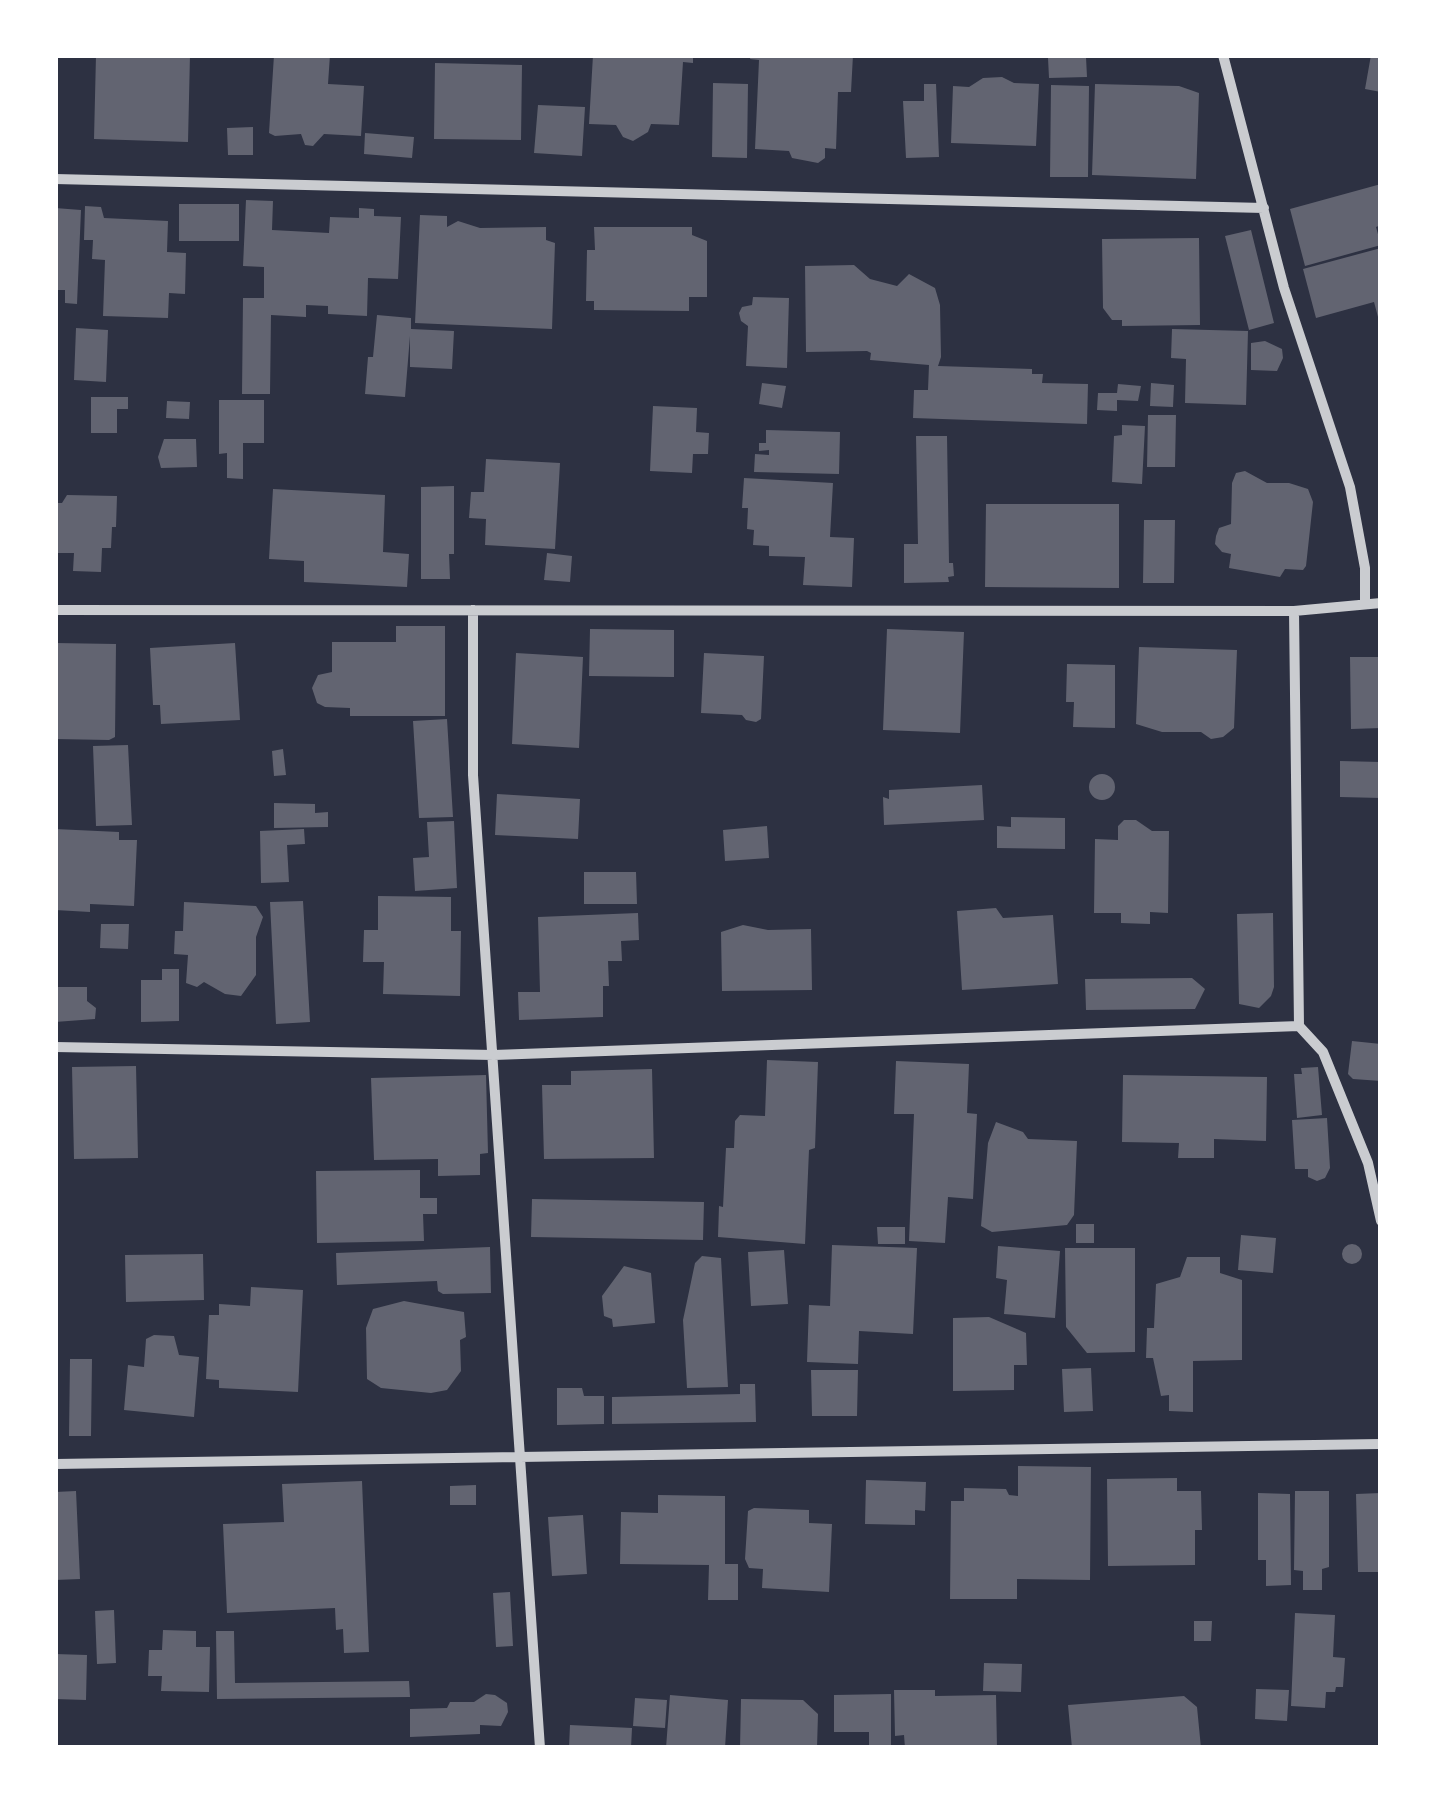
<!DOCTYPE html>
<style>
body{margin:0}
#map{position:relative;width:1436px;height:1803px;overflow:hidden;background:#2d3142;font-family:Lato,sans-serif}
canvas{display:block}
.frame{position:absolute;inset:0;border:58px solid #fff;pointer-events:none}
</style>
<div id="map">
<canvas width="1436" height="1803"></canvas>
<div class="frame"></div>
</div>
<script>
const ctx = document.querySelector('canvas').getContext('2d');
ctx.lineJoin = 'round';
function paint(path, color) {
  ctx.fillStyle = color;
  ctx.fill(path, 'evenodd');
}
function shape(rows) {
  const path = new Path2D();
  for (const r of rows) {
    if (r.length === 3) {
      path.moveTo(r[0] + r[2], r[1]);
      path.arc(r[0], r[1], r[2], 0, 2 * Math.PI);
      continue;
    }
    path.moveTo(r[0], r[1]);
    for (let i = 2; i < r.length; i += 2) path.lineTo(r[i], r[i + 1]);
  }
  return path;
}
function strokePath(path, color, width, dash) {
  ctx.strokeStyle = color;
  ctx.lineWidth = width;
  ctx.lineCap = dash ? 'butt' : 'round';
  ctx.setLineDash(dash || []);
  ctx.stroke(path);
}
const building = shape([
 [96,55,190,55,188,142,94,139],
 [274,55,330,55,328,84,364,86,361,136,324,134,313,146,305,145,301,134,275,136,269,133],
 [593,55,693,55,693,63,683,62,679,125,651,124,648,132,633,141,623,137,616,125,589,124],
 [751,55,853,55,851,92,838,92,836,149,825,148,825,158,818,163,792,158,789,151,755,149,759,60,750,59],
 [1371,55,1381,55,1381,92,1365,89],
 [1086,57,1087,77,1049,78,1048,58],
 [435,63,522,65,521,140,434,139],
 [1002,77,1014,83,1039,84,1036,146,951,143,953,86,969,87,983,78],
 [713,83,748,84,747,158,712,157],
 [924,84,936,84,939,157,906,158,903,101,924,101],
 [1095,84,1179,86,1199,93,1196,179,1092,175],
 [1051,85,1089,86,1088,177,1050,177],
 [538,105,585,107,582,156,534,153],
 [253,127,253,155,228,155,227,128],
 [365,133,414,137,412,158,364,154],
 [1381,184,1381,225,1376,227,1381,245,1305,266,1290,209],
 [246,200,273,201,272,230,329,233,330,217,359,218,359,208,374,209,374,216,401,217,398,279,368,278,367,316,328,314,328,306,306,305,306,317,271,315,270,394,242,394,243,298,264,298,264,267,243,266],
 [179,204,239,204,239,241,179,241],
 [85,206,101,207,104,218,168,221,167,252,186,253,185,294,169,293,168,318,103,316,105,260,92,259,93,240,84,240],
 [55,208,81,210,77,304,65,303,65,290,55,290],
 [420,215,447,216,447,227,458,221,480,228,546,227,546,240,555,243,552,329,415,323],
 [594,227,692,227,692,235,707,241,707,297,689,297,689,311,594,310,594,301,586,301,587,250,595,250],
 [1251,230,1274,323,1249,330,1225,236],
 [1199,238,1200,325,1122,326,1122,320,1112,320,1103,308,1102,239],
 [1381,248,1381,316,1378,317,1374,302,1316,318,1303,269],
 [854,265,870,279,897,286,909,274,935,288,940,305,941,357,938,366,1032,369,1032,374,1043,374,1042,383,1088,384,1087,424,913,418,914,390,928,390,929,365,870,360,871,353,867,351,806,352,805,266],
 [753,297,789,298,787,368,746,366,748,326,741,321,739,313,742,307,752,305],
 [377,315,411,318,411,329,454,331,452,369,410,367,410,336,405,397,365,394,368,357,373,357],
 [76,328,108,330,106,382,74,380],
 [1172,329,1248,331,1246,405,1185,403,1186,359,1171,358],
 [1265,341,1282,349,1283,358,1277,371,1251,370,1251,343],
 [762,383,786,386,782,408,759,404],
 [1151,383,1174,385,1173,407,1150,406],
 [1118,384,1141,386,1138,401,1117,400,1117,411,1097,410,1098,393,1117,393],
 [91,397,128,397,128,409,117,409,117,433,91,433],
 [219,400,264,400,264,443,243,443,243,479,227,478,227,453,219,454],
 [167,401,190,402,189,419,166,418],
 [653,406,697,408,696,432,709,433,708,454,693,454,692,473,650,471],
 [1148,415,1176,415,1175,467,1147,467],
 [1122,425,1145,426,1142,484,1112,482,1114,436,1122,435],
 [766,430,840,432,839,474,754,472,755,454,769,455,769,450,759,451,759,443,766,443],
 [916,436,947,436,949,563,953,563,954,576,948,577,949,582,904,583,904,544,918,544],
 [164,439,196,439,197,467,161,468,158,457],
 [486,459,560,463,555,549,485,545,486,519,469,518,471,492,484,492],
 [1245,471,1267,483,1289,483,1308,489,1313,502,1306,566,1303,570,1285,569,1280,577,1229,568,1231,554,1222,552,1215,544,1216,536,1219,528,1231,524,1232,483,1236,473],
 [744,478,833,483,830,537,854,538,852,587,803,585,805,557,769,556,769,546,753,545,754,530,747,529,748,508,742,508],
 [454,486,454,554,449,554,450,579,421,579,421,487],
 [273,489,385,495,383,552,409,554,407,587,304,582,304,561,269,559],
 [67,495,117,496,116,527,112,527,111,548,102,548,101,572,73,571,74,553,55,553,55,503,62,503],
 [986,504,1119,504,1119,588,985,587],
 [1144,520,1175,520,1174,583,1143,583],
 [547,553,572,556,570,582,544,580],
 [396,626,445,626,445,716,350,716,350,708,325,707,317,703,312,688,318,675,332,672,332,642,396,642],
 [590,629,674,630,674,677,589,676],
 [887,629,964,632,960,733,883,730],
 [55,643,116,644,115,737,109,740,55,739],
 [235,643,240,720,161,724,160,705,153,705,150,648],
 [1139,647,1237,650,1234,728,1223,737,1211,739,1201,732,1162,732,1136,724],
 [516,653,583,657,579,748,512,744],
 [704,653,764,656,761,719,756,722,746,720,742,715,701,713],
 [1350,657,1381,657,1381,728,1351,729],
 [1067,664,1115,665,1115,728,1073,727,1074,702,1066,702],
 [447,719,453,817,419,818,413,721],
 [128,745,132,825,96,826,93,746],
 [283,749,286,775,274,776,272,751],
 [1340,761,1381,762,1381,798,1340,797],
 [1102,787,13],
 [982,785,984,820,884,825,883,797,889,799,889,790],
 [497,794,580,799,578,839,495,835],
 [274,803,315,804,315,813,328,812,328,827,274,828],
 [1011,817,1065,818,1065,849,997,848,997,826,1011,827],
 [1124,820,1136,820,1152,831,1169,831,1168,913,1150,912,1150,924,1121,923,1121,913,1094,913,1095,839,1118,840,1118,826],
 [454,821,457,888,415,891,413,858,429,857,427,822],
 [767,826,769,858,725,861,723,830],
 [55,829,119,832,119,840,137,840,134,906,90,904,90,912,55,910],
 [304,829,305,844,287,845,289,882,261,883,260,831],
 [584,872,636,872,637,904,584,904],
 [378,896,451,897,451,931,461,931,460,996,383,994,384,962,363,962,364,930,378,930],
 [303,901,310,1022,276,1024,270,902],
 [184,902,256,906,263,917,256,937,256,975,241,996,225,994,204,982,197,987,186,983,188,955,174,954,175,931,183,931],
 [996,908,1003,918,1053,915,1058,984,962,990,957,911],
 [638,913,639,940,621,941,622,961,608,961,609,986,603,986,603,1017,519,1020,518,992,540,992,538,917],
 [1273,913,1274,987,1271,996,1259,1008,1239,1004,1237,914],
 [101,924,129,924,128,949,100,948],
 [743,925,768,930,811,929,812,990,722,991,721,932],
 [162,969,179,969,179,1021,141,1022,141,980,162,980],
 [1192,978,1205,989,1195,1009,1086,1010,1085,979],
 [55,987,87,987,87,1001,96,1008,95,1019,55,1022],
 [1352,1041,1381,1044,1381,1081,1353,1079,1348,1074],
 [767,1060,818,1062,815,1148,809,1150,805,1244,718,1237,719,1206,723,1207,726,1148,734,1148,735,1121,740,1115,765,1116],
 [896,1061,969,1064,967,1113,977,1114,973,1199,948,1197,945,1243,909,1241,914,1114,894,1114],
 [136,1066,138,1158,74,1159,72,1067],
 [1318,1067,1322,1115,1297,1118,1294,1074,1302,1074,1301,1068],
 [652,1069,654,1158,544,1159,542,1085,571,1085,571,1071],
 [486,1075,488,1153,480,1154,480,1175,438,1176,438,1159,374,1160,371,1078],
 [1123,1075,1267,1077,1266,1141,1214,1139,1214,1158,1178,1158,1179,1143,1122,1142],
 [1327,1118,1330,1168,1325,1178,1317,1181,1308,1177,1308,1169,1295,1169,1292,1120],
 [996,1122,1023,1132,1028,1139,1077,1141,1074,1215,1067,1225,992,1232,981,1226,988,1143],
 [420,1170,420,1198,437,1198,437,1214,423,1214,424,1241,317,1243,316,1171],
 [532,1199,704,1202,703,1240,531,1237],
 [1076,1224,1094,1224,1094,1243,1076,1243],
 [877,1227,905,1227,905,1244,878,1244],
 [1241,1235,1276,1238,1273,1273,1238,1270],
 [1352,1254,10],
 [832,1245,917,1248,913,1334,859,1331,858,1364,807,1362,809,1305,830,1306],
 [998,1246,1060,1251,1055,1318,1004,1314,1007,1280,996,1278],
 [490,1247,491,1293,443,1294,438,1291,437,1281,337,1285,336,1253],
 [1065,1248,1135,1248,1135,1352,1087,1353,1066,1327],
 [784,1250,788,1304,751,1306,748,1252],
 [203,1254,204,1300,126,1302,125,1255],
 [702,1256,721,1258,728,1387,687,1388,683,1320,695,1263],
 [1187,1257,1220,1257,1220,1273,1242,1280,1242,1360,1193,1361,1193,1412,1169,1411,1169,1395,1161,1396,1153,1358,1146,1358,1147,1328,1154,1328,1156,1284,1180,1277],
 [624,1266,651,1273,655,1323,613,1327,612,1319,604,1316,602,1296],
 [251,1287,303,1290,298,1392,219,1388,219,1380,206,1379,209,1315,219,1315,219,1304,250,1306],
 [404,1301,464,1312,466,1337,460,1340,461,1371,447,1390,431,1393,381,1388,367,1379,366,1328,373,1309],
 [989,1317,1026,1333,1027,1365,1014,1365,1014,1390,953,1391,953,1318],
 [154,1335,174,1336,179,1355,199,1357,194,1417,124,1410,128,1365,144,1367,146,1339],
 [70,1359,92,1359,91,1436,69,1436],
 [1091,1368,1093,1411,1064,1412,1062,1369],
 [811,1370,858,1370,857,1416,812,1416],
 [740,1384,755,1384,756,1422,612,1424,612,1397,740,1394],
 [557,1388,582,1388,584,1396,604,1396,604,1424,557,1425],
 [1018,1466,1091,1467,1090,1580,1017,1579,1017,1599,950,1599,951,1501,964,1501,964,1488,1006,1489,1009,1495,1018,1496],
 [1177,1478,1177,1491,1201,1491,1202,1530,1195,1530,1195,1565,1108,1566,1107,1479],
 [866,1480,926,1482,925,1511,915,1510,915,1525,865,1524],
 [362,1481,369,1652,344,1653,343,1629,336,1630,335,1608,227,1613,223,1524,284,1522,282,1484],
 [476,1485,476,1505,450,1505,450,1486],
 [76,1491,80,1579,55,1580,55,1492],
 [1295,1491,1329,1491,1329,1567,1322,1569,1322,1590,1303,1590,1303,1571,1294,1570],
 [1258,1493,1290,1494,1291,1585,1266,1586,1266,1560,1258,1560],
 [1381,1493,1381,1572,1358,1572,1356,1494],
 [658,1495,725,1496,725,1564,738,1564,738,1600,708,1600,709,1565,620,1564,621,1512,658,1513],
 [754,1508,809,1510,809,1523,832,1524,829,1592,762,1588,763,1569,749,1568,745,1559,748,1511],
 [583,1515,587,1574,552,1576,548,1517],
 [510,1592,513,1646,496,1647,493,1593],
 [114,1610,116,1663,97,1664,95,1611],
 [1295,1613,1335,1615,1333,1657,1345,1658,1343,1687,1336,1687,1335,1692,1326,1692,1325,1708,1291,1706],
 [1194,1621,1212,1621,1211,1641,1194,1641],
 [163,1630,196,1631,196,1647,210,1647,209,1692,161,1691,162,1676,148,1676,149,1650,162,1650],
 [216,1631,234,1631,235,1683,409,1681,410,1697,217,1699],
 [55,1654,87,1655,86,1700,55,1699],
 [984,1663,1022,1664,1021,1692,983,1691],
 [1256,1689,1289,1690,1287,1721,1255,1719],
 [894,1690,935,1690,935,1696,996,1695,997,1748,905,1748,904,1735,895,1736],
 [486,1694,495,1695,507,1703,508,1712,501,1726,480,1725,480,1734,410,1737,410,1709,447,1708,450,1702,474,1702],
 [891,1694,891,1748,869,1748,869,1732,834,1732,834,1695],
 [670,1695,728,1700,725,1748,666,1748],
 [1184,1696,1197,1707,1201,1748,1072,1748,1068,1705],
 [635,1698,667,1700,665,1728,633,1726],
 [741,1699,803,1700,818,1714,817,1748,740,1748],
 [570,1725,632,1728,631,1748,569,1748]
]);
const minor = shape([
 [1223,55,1284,288,1350,487,1365,568,1365,603],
 [55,179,1264,208],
 [55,610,1294,611,1381,603],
 [473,610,473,775,540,1748],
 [1294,611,1299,1026],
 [55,1047,494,1055,1299,1026,1323,1052,1368,1163,1381,1221],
 [55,1464,1381,1444]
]);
paint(building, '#626471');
strokePath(minor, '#caccd0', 10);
</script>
